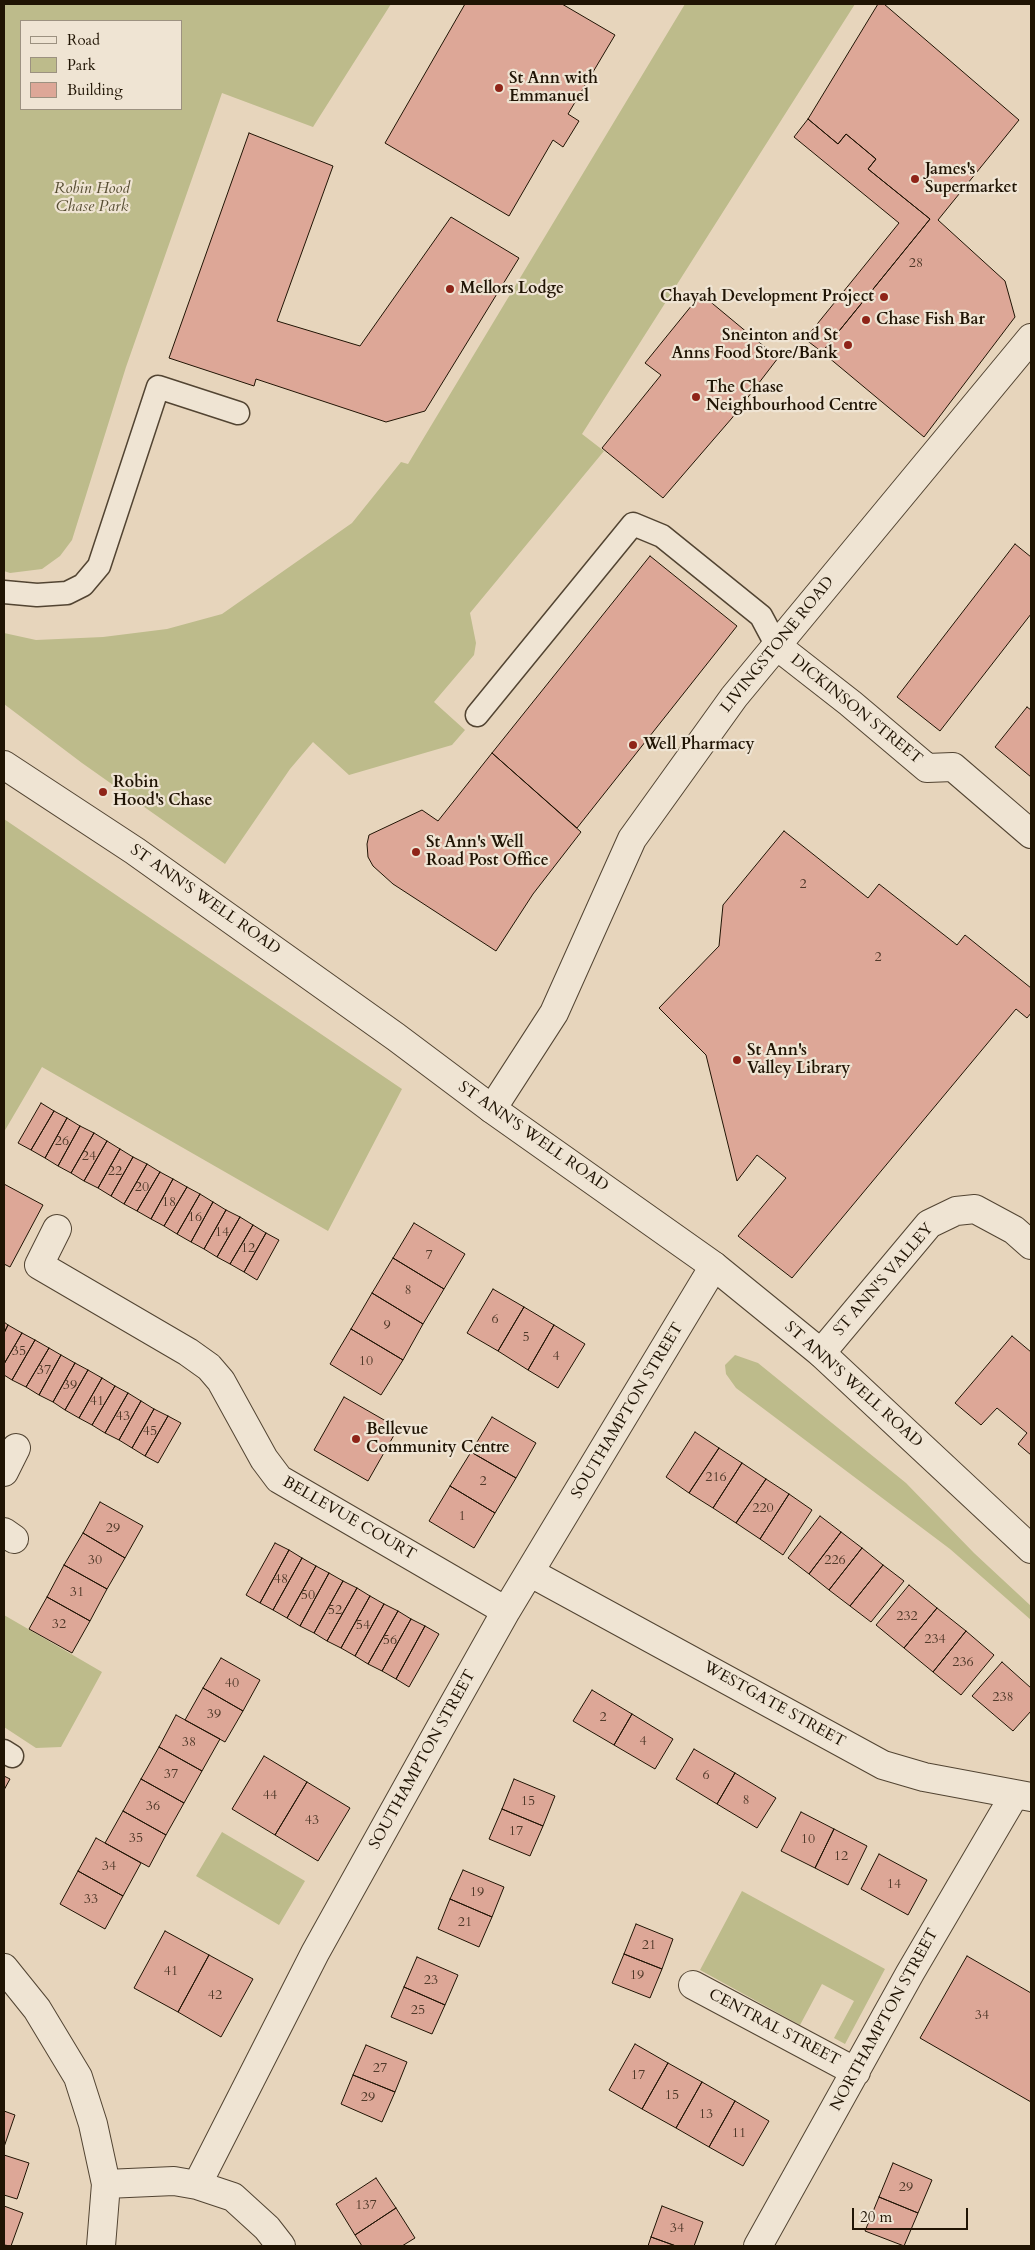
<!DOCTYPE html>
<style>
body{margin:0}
#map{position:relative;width:1035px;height:2250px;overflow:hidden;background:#e7d5bc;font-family:Cardo,serif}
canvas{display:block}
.frame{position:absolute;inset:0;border:5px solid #201404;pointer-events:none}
.legend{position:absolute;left:20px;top:20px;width:162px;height:90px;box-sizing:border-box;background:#efe4d3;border:1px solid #9c9180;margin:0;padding:6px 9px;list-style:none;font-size:15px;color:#201404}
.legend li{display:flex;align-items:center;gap:10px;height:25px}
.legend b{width:25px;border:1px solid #9c9180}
.scale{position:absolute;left:852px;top:2208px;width:116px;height:22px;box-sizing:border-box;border:2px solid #201404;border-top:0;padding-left:6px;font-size:15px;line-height:18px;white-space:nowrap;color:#201404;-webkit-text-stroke:4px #efe4d3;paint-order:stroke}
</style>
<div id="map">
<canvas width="1035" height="2250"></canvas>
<div class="frame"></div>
<ul class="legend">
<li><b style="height:6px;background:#efe4d3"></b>Road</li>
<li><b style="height:14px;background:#bdbb8b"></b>Park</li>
<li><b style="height:14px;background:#dda797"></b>Building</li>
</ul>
<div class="scale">20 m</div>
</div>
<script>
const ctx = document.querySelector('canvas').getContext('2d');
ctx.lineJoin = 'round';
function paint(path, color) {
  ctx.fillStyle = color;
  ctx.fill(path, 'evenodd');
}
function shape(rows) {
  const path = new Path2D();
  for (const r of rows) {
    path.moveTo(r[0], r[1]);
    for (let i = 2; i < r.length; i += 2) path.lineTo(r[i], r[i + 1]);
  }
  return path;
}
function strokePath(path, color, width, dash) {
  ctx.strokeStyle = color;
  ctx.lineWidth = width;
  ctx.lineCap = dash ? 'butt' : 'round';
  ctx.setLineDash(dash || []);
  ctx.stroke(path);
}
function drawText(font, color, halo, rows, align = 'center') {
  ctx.font = font + ' Cardo,serif';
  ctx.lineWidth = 4.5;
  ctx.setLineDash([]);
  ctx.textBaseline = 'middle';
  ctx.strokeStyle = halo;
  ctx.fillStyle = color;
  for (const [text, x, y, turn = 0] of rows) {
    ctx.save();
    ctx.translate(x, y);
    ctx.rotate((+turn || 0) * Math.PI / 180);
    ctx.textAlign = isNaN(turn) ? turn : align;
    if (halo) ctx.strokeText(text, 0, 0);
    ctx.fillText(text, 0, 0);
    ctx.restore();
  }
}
const green = shape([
 [4,4,391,4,313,127,222,93,126,367,72,540,60,556,42,569,10,573,4,571],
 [181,21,181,109,21,109,21,21],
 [685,4,855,4,582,434,604,451,470,613,476,643,474,655,434,702,465,730,452,745,349,775,313,742,290,769,225,864,82,763,4,704,4,633,36,640,103,637,167,629,222,614,352,523,401,462,408,464],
 [4,819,402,1089,328,1231,42,1067,4,1132],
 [735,1355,758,1363,906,1483,974,1553,1031,1606,1031,1620,950,1549,736,1388,726,1374,725,1365],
 [4,1615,102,1672,61,1747,36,1748,4,1727],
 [222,1832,305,1881,279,1925,196,1876],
 [742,1891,885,1969,845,2044,834,2038,854,2001,822,1984,800,2025,700,1970]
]);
const building = shape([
 [465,4,562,4,615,35,568,114,579,121,563,147,553,140,509,216,385,143,465,4],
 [878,4,884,4,1019,120,938,220,1005,281,1015,317,924,437,822,352,930,219,868,169,876,159,846,134,838,144,808,119,878,4],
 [808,119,838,144,846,134,876,159,868,169,930,219,822,352,805,339,899,223,794,137,808,119],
 [249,133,333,166,277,321,360,346,451,217,519,258,425,411,386,422,256,379,254,386,169,358,249,133],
 [701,294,778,358,732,418,663,498,602,448,661,375,645,363,701,294],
 [1015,544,1031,557,1031,614,940,731,897,697,1015,544],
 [650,556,737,626,577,828,492,753,650,556],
 [1027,707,1031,710,1031,777,995,747,1027,707],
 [492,753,581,832,533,894,496,951,393,884,373,866,368,857,367,844,369,835,422,810,438,821,492,753],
 [784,831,868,898,879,884,957,945,965,935,1031,988,1031,1013,1027,1018,1016,1009,792,1278,738,1236,786,1178,757,1155,737,1181,706,1055,659,1008,719,946,723,905,784,831],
 [41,1103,54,1111,31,1150,18,1143,41,1103],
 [54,1111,67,1118,45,1158,31,1150,54,1111],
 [67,1118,80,1126,58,1166,45,1158,67,1118],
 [80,1126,94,1133,71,1173,58,1166,80,1126],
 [94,1133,107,1141,84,1181,71,1173,94,1133],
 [107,1141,120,1149,98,1188,84,1181,107,1141],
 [120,1149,133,1157,111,1196,98,1188,120,1149],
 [133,1157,147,1164,124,1204,111,1196,133,1157],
 [147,1164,160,1172,137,1211,124,1204,147,1164],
 [160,1172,173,1179,151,1219,137,1211,160,1172],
 [173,1179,187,1187,164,1226,151,1219,173,1179],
 [4,1184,43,1205,10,1267,4,1264,4,1184],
 [187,1187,200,1194,177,1234,164,1226,187,1187],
 [200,1194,213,1202,191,1242,177,1234,200,1194],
 [213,1202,226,1210,204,1249,191,1242,213,1202],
 [226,1210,240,1217,217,1257,204,1249,226,1210],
 [240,1217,253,1225,230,1264,217,1257,240,1217],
 [414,1223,465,1254,444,1289,393,1258,414,1223],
 [253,1225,266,1233,244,1272,230,1264,253,1225],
 [266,1233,279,1240,257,1280,244,1272,266,1233],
 [393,1258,444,1289,423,1324,372,1293,393,1258],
 [493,1289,524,1307,498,1351,467,1333,493,1289],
 [372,1293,423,1324,403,1360,351,1329,372,1293],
 [524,1307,554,1325,528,1370,498,1351,524,1307],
 [4,1322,8,1325,4,1333,4,1322],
 [8,1325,22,1333,4,1364,4,1333,8,1325],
 [554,1325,585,1344,558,1388,528,1370,554,1325],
 [351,1329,403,1360,381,1395,330,1364,351,1329],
 [22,1333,35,1340,12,1380,4,1375,4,1364,22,1333],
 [1012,1336,1031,1352,1031,1455,1018,1444,1027,1433,997,1408,981,1425,955,1403,1012,1336],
 [35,1340,49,1348,26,1387,12,1380,35,1340],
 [49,1348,61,1355,39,1395,26,1387,49,1348],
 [61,1355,75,1363,53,1402,39,1395,61,1355],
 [75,1363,88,1370,65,1410,53,1402,75,1363],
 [88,1370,102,1378,79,1418,65,1410,88,1370],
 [102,1378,115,1386,92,1425,79,1418,102,1378],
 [115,1386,128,1393,105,1433,92,1425,115,1386],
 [128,1393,141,1401,119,1440,105,1433,128,1393],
 [344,1397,398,1428,368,1481,314,1450,344,1397],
 [141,1401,154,1409,132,1448,119,1440,141,1401],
 [154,1409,168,1416,145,1456,132,1448,154,1409],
 [168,1416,181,1423,158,1463,145,1456,168,1416],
 [492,1417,536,1443,516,1478,471,1452,492,1417],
 [695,1432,719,1448,689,1493,666,1477,695,1432],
 [719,1448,742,1463,713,1508,689,1493,719,1448],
 [471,1452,516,1478,495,1513,450,1486,471,1452],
 [742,1463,766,1479,736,1523,713,1508,742,1463],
 [766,1479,789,1494,760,1539,736,1523,766,1479],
 [450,1486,495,1513,474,1548,429,1521,450,1486],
 [789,1494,812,1510,783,1555,760,1539,789,1494],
 [100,1502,143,1526,125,1558,83,1533,100,1502],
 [820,1516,841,1532,809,1574,788,1558,820,1516],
 [841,1532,862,1548,829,1590,809,1574,841,1532],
 [83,1533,125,1558,107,1589,64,1565,83,1533],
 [275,1543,289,1550,260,1603,246,1595,275,1543],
 [862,1548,883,1565,850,1606,829,1590,862,1548],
 [289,1550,302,1558,273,1610,260,1603,289,1550],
 [302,1558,316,1566,287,1618,273,1610,302,1558],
 [64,1565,107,1589,90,1621,47,1597,64,1565],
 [883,1565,904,1581,871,1622,850,1606,883,1565],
 [316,1566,329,1573,300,1626,287,1618,316,1566],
 [329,1573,343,1581,314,1633,300,1626,329,1573],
 [343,1581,357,1588,327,1641,314,1633,343,1581],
 [909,1585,937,1608,904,1648,876,1625,909,1585],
 [357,1588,370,1596,341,1648,327,1641,357,1588],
 [370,1596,384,1604,355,1656,341,1648,370,1596],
 [47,1597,90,1621,72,1653,29,1629,47,1597],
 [384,1604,398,1611,368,1664,355,1656,384,1604],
 [937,1608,966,1631,933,1672,904,1648,937,1608],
 [398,1611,411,1619,382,1671,368,1664,398,1611],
 [411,1619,425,1626,396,1679,382,1671,411,1619],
 [425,1626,439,1634,409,1687,396,1679,425,1626],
 [966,1631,994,1655,961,1695,933,1672,966,1631],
 [221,1658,260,1680,243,1711,203,1688,221,1658],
 [1002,1662,1031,1688,1031,1711,1013,1731,972,1696,1002,1662],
 [203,1688,243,1711,225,1742,185,1720,203,1688],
 [592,1690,632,1714,614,1745,573,1721,592,1690],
 [632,1714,673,1739,655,1769,614,1745,632,1714],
 [176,1715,220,1739,202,1771,159,1747,176,1715],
 [159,1747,202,1771,184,1803,141,1779,159,1747],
 [694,1749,735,1773,717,1804,676,1779,694,1749],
 [264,1756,307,1782,275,1835,232,1809,264,1756],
 [735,1773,776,1798,757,1828,717,1804,735,1773],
 [4,1776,10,1779,4,1790,4,1776],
 [141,1779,184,1803,166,1835,123,1811,141,1779],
 [514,1779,555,1796,543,1826,502,1809,514,1779],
 [307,1782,350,1808,318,1861,275,1835,307,1782],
 [502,1809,543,1826,530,1856,489,1839,502,1809],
 [123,1811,166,1835,149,1867,105,1843,123,1811],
 [801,1812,834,1829,815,1868,781,1851,801,1812],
 [834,1829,867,1846,848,1885,815,1868,834,1829],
 [96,1838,141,1863,123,1896,78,1871,96,1838],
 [879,1854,927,1880,908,1915,861,1889,879,1854],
 [463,1870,504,1887,492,1917,450,1899,463,1870],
 [78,1871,123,1896,105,1929,60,1904,78,1871],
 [450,1899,492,1917,479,1947,438,1929,450,1899],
 [636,1924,673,1939,662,1969,624,1954,636,1924],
 [165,1931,209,1955,178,2012,134,1988,165,1931],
 [624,1954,662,1969,650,1998,612,1983,624,1954],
 [209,1955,253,1979,221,2037,178,2012,209,1955],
 [967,1956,1031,1993,1031,2102,920,2038,967,1956],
 [417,1957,458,1975,445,2005,404,1987,417,1957],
 [404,1987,445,2005,432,2034,391,2017,404,1987],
 [635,2044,668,2063,642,2109,609,2090,635,2044],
 [366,2045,407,2062,395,2092,353,2075,366,2045],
 [668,2063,702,2082,676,2128,642,2109,668,2063],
 [353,2075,395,2092,382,2122,341,2104,353,2075],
 [702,2082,735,2101,709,2147,676,2128,702,2082],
 [735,2101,769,2121,743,2166,709,2147,735,2101],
 [4,2111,15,2115,4,2147,4,2111],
 [4,2155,29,2163,17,2199,4,2195,4,2155],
 [893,2163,932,2180,918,2213,879,2197,893,2163],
 [376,2178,396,2208,355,2235,336,2204,376,2178],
 [879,2197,918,2213,904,2246,865,2231,879,2197],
 [4,2206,23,2213,11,2246,4,2245,4,2206],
 [662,2206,703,2222,694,2246,676,2246,651,2237,662,2206],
 [396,2208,415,2238,402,2246,362,2246,355,2235,396,2208],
 [651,2237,676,2246,648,2246,651,2237]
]);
const service = shape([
 [4,592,37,595,67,593,83,585,99,566,158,387,238,413],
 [477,715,633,524,662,536,761,616,777,646],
 [4,1751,12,1756]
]);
const minor = shape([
 [777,646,850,703,927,768,953,767,1031,834],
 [492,1109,554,1013,632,839,734,697,1031,338],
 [57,1229,39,1265,188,1352,209,1367,221,1381,264,1459,279,1479,506,1611],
 [821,1353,929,1224,956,1211,975,1209,1014,1230,1031,1245],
 [4,1472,16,1448],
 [4,1532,14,1539],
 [531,1573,883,1765,924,1777,1031,1797],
 [4,1968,37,2009,78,2077,93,2124,106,2184,101,2246],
 [693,1985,856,2072],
 [106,2184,174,2181,197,2185,315,1953,443,1723,506,1611,714,1266],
 [197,2185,233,2197,267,2228,281,2246],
 [758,2246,910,1973,1015,1794]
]);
const tertiary = shape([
 [4,765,135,851,396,1037,492,1109,714,1266,821,1353,1031,1549]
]);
const markers = [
 [499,88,5,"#8f2418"],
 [915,179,5,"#8f2418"],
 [450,289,5,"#8f2418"],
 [884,297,5,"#8f2418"],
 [866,320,5,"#8f2418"],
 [848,345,5,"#8f2418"],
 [696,397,5,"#8f2418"],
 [633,745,5,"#8f2418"],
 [103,792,5,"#8f2418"],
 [416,852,5,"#8f2418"],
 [737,1060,5,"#8f2418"],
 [356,1439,5,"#8f2418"]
];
const numberNames = [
 ["28",916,264],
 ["2",803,885],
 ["2",878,958],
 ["26",62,1142],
 ["24",89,1157],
 ["22",115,1172],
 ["20",142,1188],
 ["18",169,1203],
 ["16",195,1218],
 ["14",222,1233],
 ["12",248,1249],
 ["7",429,1256],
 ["8",408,1291],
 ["6",495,1320],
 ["9",387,1326],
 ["5",526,1338],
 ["35",19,1352],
 ["4",556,1357],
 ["10",366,1362],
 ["37",44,1371],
 ["39",70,1386],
 ["41",97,1402],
 ["43",123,1417],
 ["45",150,1432],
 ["216",716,1478],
 ["2",483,1482],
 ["220",763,1509],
 ["1",462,1517],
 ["29",113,1529],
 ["30",95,1561],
 ["226",835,1561],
 ["48",281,1580],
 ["31",77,1593],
 ["50",308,1596],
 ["52",335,1611],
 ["232",907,1617],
 ["32",59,1625],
 ["54",363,1626],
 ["234",935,1640],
 ["56",390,1641],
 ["236",963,1663],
 ["40",232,1684],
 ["238",1003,1698],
 ["39",214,1715],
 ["2",603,1718],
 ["4",643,1742],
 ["38",189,1743],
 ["37",171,1775],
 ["6",706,1776],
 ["44",270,1796],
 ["8",746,1801],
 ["15",528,1802],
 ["36",153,1807],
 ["43",312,1821],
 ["17",516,1832],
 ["35",136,1839],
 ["10",808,1840],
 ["12",841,1857],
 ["34",109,1867],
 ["14",894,1885],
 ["19",477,1893],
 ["33",91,1900],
 ["21",465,1923],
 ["21",649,1946],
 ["41",171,1972],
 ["19",637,1976],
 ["23",431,1981],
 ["42",215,1996],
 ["25",418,2011],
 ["34",982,2016],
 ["27",380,2069],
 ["17",638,2076],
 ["15",672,2096],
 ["29",368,2098],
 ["13",706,2115],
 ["11",739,2134],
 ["29",906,2188],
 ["137",366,2206],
 ["34",677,2229]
];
const poiNames = [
 ["St Ann with",509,79],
 ["Emmanuel",509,97],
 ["James's",925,170],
 ["Supermarket",925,188],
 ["Mellors Lodge",460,289],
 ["Chayah Development Project",874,297,"right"],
 ["Chase Fish Bar",876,320],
 ["Sneinton and St",838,336,"right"],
 ["Anns Food Store/Bank",838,354,"right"],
 ["The Chase",706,388],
 ["Neighbourhood Centre",706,406],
 ["Well Pharmacy",643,745],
 ["Robin",113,783],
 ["Hood's Chase",113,801],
 ["St Ann's Well",426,843],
 ["Road Post Office",426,861],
 ["St Ann's",747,1051],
 ["Valley Library",747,1069],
 ["Bellevue",366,1430],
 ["Community Centre",366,1448]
];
const parkNames = [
 ["Robin Hood",92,189],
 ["Chase Park",92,207]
];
const streetNames = [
 ["LIVINGSTONE ROAD",778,645,-51],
 ["DICKINSON STREET",856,710,39],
 ["ST ANN'S WELL ROAD",205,900,35],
 ["ST ANN'S WELL ROAD",533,1137,35],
 ["ST ANN'S VALLEY",884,1280,-49],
 ["ST ANN'S WELL ROAD",853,1385,42],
 ["SOUTHAMPTON STREET",628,1411,-59],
 ["BELLEVUE COURT",349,1519,30],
 ["WESTGATE STREET",774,1705,29],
 ["SOUTHAMPTON STREET",423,1760,-61],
 ["NORTHAMPTON STREET",885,2020,-61],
 ["CENTRAL STREET",774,2028,28]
];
paint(green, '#bdbb8b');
paint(building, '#dda797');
strokePath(building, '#201404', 1);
strokePath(service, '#524432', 25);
strokePath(minor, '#524432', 30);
strokePath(tertiary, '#524432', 30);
strokePath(service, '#efe4d3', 22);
strokePath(minor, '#efe4d3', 28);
strokePath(tertiary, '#efe4d3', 28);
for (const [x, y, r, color] of markers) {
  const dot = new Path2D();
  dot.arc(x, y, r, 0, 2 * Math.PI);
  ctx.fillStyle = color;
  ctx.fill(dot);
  strokePath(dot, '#efe4d3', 2);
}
drawText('14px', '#4f3929', null, numberNames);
drawText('bold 16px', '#201404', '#efe4d3', poiNames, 'left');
drawText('italic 16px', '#574e33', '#efe4d3', parkNames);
drawText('16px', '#201404', '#efe4d3', streetNames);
</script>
